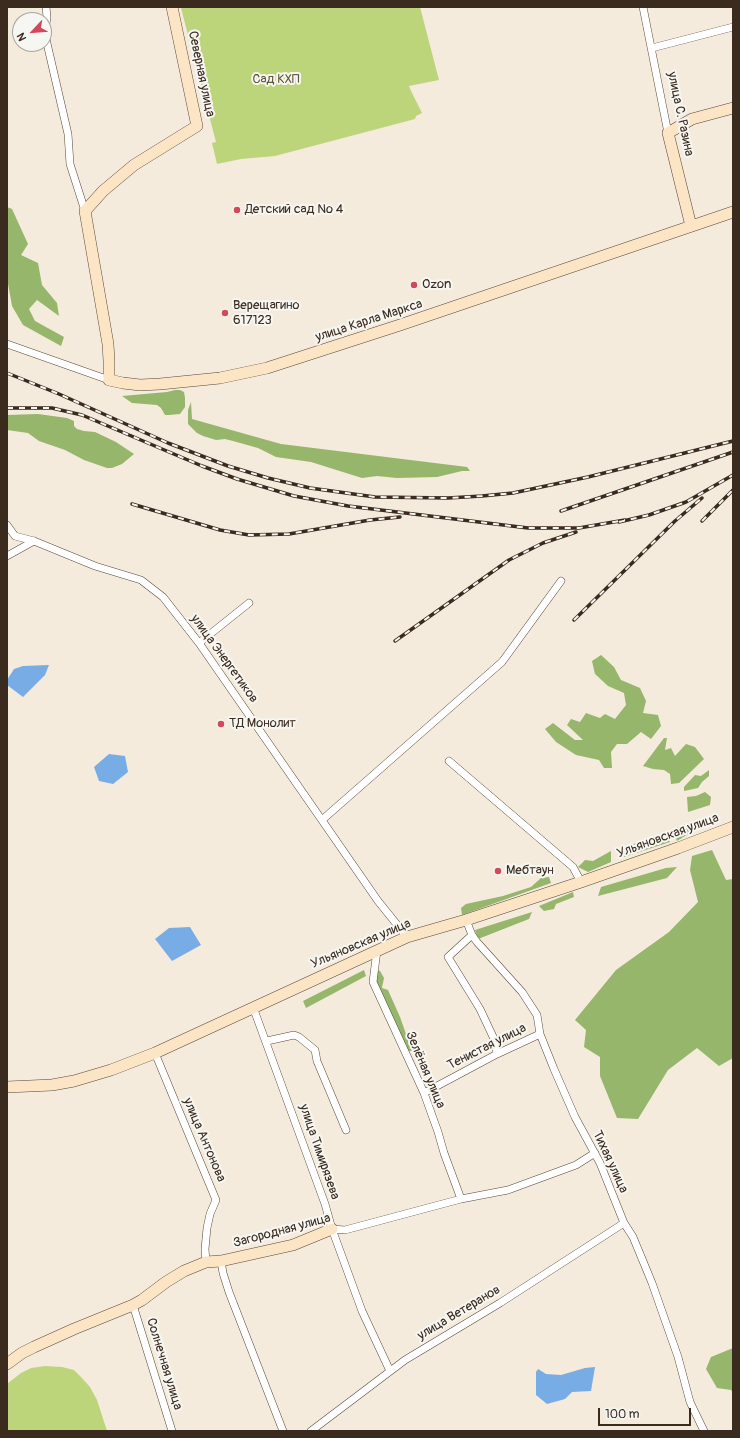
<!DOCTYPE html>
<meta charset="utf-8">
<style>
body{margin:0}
#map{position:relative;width:740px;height:1438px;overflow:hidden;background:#f4ebdc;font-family:Pangolin,sans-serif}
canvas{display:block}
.frame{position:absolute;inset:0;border:8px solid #3b2a1e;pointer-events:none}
.north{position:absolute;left:12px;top:12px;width:40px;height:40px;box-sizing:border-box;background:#f6f6f2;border:1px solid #aba49d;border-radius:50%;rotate:244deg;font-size:11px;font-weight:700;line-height:16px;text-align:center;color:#3b2a1e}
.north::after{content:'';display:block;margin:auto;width:14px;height:18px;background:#d1495b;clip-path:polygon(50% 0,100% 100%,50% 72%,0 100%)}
.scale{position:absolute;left:598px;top:1408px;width:93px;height:18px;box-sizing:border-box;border:2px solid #3b2a1e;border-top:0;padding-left:5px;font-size:12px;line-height:14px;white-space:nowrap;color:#3b2a1e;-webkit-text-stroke:3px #f6f6f2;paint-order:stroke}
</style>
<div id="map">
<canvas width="740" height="1438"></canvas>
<div class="frame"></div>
<div class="north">N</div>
<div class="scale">100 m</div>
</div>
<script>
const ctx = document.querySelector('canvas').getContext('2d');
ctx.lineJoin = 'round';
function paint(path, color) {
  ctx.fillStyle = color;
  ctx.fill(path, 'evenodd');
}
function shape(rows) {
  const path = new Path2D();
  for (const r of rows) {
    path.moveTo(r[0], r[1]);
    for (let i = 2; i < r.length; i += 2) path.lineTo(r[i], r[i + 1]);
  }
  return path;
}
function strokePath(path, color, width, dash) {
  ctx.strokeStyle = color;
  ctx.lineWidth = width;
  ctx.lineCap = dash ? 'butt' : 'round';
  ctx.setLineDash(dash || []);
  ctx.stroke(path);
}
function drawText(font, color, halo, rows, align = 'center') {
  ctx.font = font + ' Pangolin,sans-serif';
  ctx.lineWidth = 4;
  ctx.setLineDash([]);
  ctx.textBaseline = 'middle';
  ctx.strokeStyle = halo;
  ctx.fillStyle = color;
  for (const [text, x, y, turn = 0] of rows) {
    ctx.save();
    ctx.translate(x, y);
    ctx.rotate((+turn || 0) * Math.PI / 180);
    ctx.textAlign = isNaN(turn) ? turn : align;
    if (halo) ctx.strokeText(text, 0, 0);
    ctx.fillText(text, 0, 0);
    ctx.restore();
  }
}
const green = shape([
 [185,7,420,7,439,80,409,86,411,91,422,113,416,116,415,119,275,156,241,159,217,164,212,143,216,142,181,8],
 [45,1366,62,1367,74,1370,80,1376,90,1387,97,1400,107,1431,7,1431,7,1384,21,1373,31,1368]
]);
const forest = shape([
 [7,207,12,209,28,244,21,255,38,263,42,285,57,303,59,316,37,300,29,309,35,321,64,337,61,346,23,325,12,306,7,278],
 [175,390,180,390,184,392,185,398,185,407,180,414,169,415,165,415,161,408,157,405,132,403,122,396,167,392],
 [191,402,192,419,281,444,467,467,470,471,462,471,437,477,397,478,377,476,362,478,311,462,276,457,258,448,233,441,225,439,216,440,203,436,197,433,188,424,188,410],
 [38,414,67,418,74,421,74,426,77,429,84,431,95,432,116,442,134,454,122,464,112,468,107,468,84,460,65,450,39,441,28,433,7,430,7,415],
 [601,655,614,667,621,680,640,688,646,701,643,713,658,715,661,726,651,739,641,732,627,744,617,744,611,752,612,768,604,768,599,760,576,755,556,742,545,729,553,723,575,740,583,740,567,725,571,719,580,722,586,713,600,718,605,714,615,719,626,705,624,693,608,686,595,674,592,661],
 [664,738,667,738,665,750,671,748,675,756,686,744,695,747,704,759,679,783,671,784,670,774,664,770,653,769,643,766],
 [709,770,709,776,702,782,698,788,684,791,684,787,695,775,701,776],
 [705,792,711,797,710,805,688,812,687,797,696,796],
 [698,820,696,829,677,841,673,829],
 [666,832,670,842,624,857,623,848],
 [712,850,726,880,733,879,733,1058,719,1066,697,1048,668,1070,638,1119,617,1118,600,1076,600,1057,584,1047,586,1030,575,1020,616,970,669,932,698,902,690,870,692,856],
 [611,851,611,862,588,872,578,867,585,860,593,861],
 [677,867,667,878,598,896,601,887,666,868],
 [549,877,551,883,462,915,461,908,466,904,503,896,531,887,541,878],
 [573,892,574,897,556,904,554,909,544,911,539,906],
 [532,912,529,919,478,939,475,930],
 [364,970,366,976,306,1008,303,1001],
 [377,970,380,971,384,978,382,988,388,990,400,1017,412,1051,407,1051,377,985],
 [733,1348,733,1393,731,1390,717,1388,706,1369,711,1357]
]);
const water = shape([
 [49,665,45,675,23,697,7,685,7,680,14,669,23,666],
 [109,754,125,756,128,772,113,784,99,781,94,767],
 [190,927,201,945,172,961,155,939,169,928],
 [595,1367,591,1391,572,1392,565,1399,547,1404,536,1395,536,1372,538,1369,546,1374,561,1375,585,1368]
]);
const street = shape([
 [46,7,47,17,45,31,46,39,68,134,70,164,85,211],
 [643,7,668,133],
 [652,48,733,27],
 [7,344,109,380],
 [7,525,15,536,34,541,95,566,141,580,163,597,199,643,378,901,407,937],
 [7,556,34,541],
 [199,643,249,603],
 [449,761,573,867,581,882],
 [322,820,502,662,561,581],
 [466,920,472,935,477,942,522,992,537,1015,540,1034,554,1069,575,1117,600,1163,624,1223,633,1237,652,1283,678,1357,690,1402,704,1431],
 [472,935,448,957,480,1009,495,1041,497,1054],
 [377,950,373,982,424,1093,438,1132,444,1153,461,1199],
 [253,1007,325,1204,332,1229,362,1311,390,1371],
 [267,1041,294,1035,299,1037,315,1050,317,1061,346,1130],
 [155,1053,216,1200,210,1214,207,1228,205,1249,206,1262],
 [424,1093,497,1054,540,1034],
 [332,1229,345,1230,461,1199,508,1190,576,1165,595,1153],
 [221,1261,223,1273,229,1292,283,1431],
 [133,1305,172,1431],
 [311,1431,405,1360,500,1303,624,1223]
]);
const secondary = shape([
 [172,7,197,126,134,165,103,191,85,211,108,344,109,361,109,380,123,383,140,385,160,384,220,378,267,368,400,325,733,212],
 [691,226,668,133,692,119,733,108],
 [7,1087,52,1085,74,1081,111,1070,155,1053,407,937,466,920,581,882,678,848,733,827],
 [7,1364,22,1353,34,1347,74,1329,133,1305,142,1300,166,1282,184,1271,206,1262,221,1261,293,1245,332,1229]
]);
const rail = shape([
 [7,373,59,394,168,443,228,466,268,478,310,488,375,497,448,498,482,496,513,493,588,477,733,441],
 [7,408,52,408,82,415,202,466,237,479,294,496,348,506,528,528,579,528,625,520],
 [132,504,220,530,249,535,289,534,370,520,400,517],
 [561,511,733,452],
 [702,521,733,490],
 [619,522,649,515,686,502,733,475],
 [574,620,675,521,702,498],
 [395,641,509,560,543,543,576,532]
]);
const markers = [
 [237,210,4,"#d1495b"],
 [414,285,4,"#d1495b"],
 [225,313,4,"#d1495b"],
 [221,724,4,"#d1495b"],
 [498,871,4,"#d1495b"]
];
const streetNames = [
 ["Северная улица",201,74,78],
 ["улица С. Разина",680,114,78],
 ["улица Карла Маркса",369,321,-18],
 ["улица Энергетиков",224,659,54],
 ["Ульяновская улица",668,836,-20],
 ["Ульяновская улица",361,944,-23],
 ["Тенистая улица",487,1047,-27],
 ["Зелёная улица",425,1070,67],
 ["улица Антонова",204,1140,67],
 ["улица Тимирязева",319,1152,71],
 ["Тихая улица",610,1162,65],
 ["Загородная улица",282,1231,-15],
 ["улица Ветеранов",459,1313,-31],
 ["Солнечная улица",164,1364,73]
];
const parkNames = [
 ["Сад КХП",276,80]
];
const poiNames = [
 ["Детский сад № 4",245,210],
 ["Ozon",422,285],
 ["Верещагино",233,306],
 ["617123",233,321],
 ["ТД Монолит",229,724],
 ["Мебтаун",506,871]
];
paint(green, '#bcd57b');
paint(forest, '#95b66b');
paint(water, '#78ace5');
strokePath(street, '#57473a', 8);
strokePath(secondary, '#57473a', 12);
strokePath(street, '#fff', 7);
strokePath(secondary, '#fce5c4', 11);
strokePath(rail, '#3b2a1e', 3.5);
strokePath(rail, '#f6f6f2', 2, [6]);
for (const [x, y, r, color] of markers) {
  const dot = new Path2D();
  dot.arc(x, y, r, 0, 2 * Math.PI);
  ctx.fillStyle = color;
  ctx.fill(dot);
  strokePath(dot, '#f6f6f2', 1.5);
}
drawText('13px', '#3b2a1e', '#f6f6f2', streetNames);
drawText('13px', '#5b5535', '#f6f6f2', parkNames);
drawText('13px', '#3b2a1e', '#f6f6f2', poiNames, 'left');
</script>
